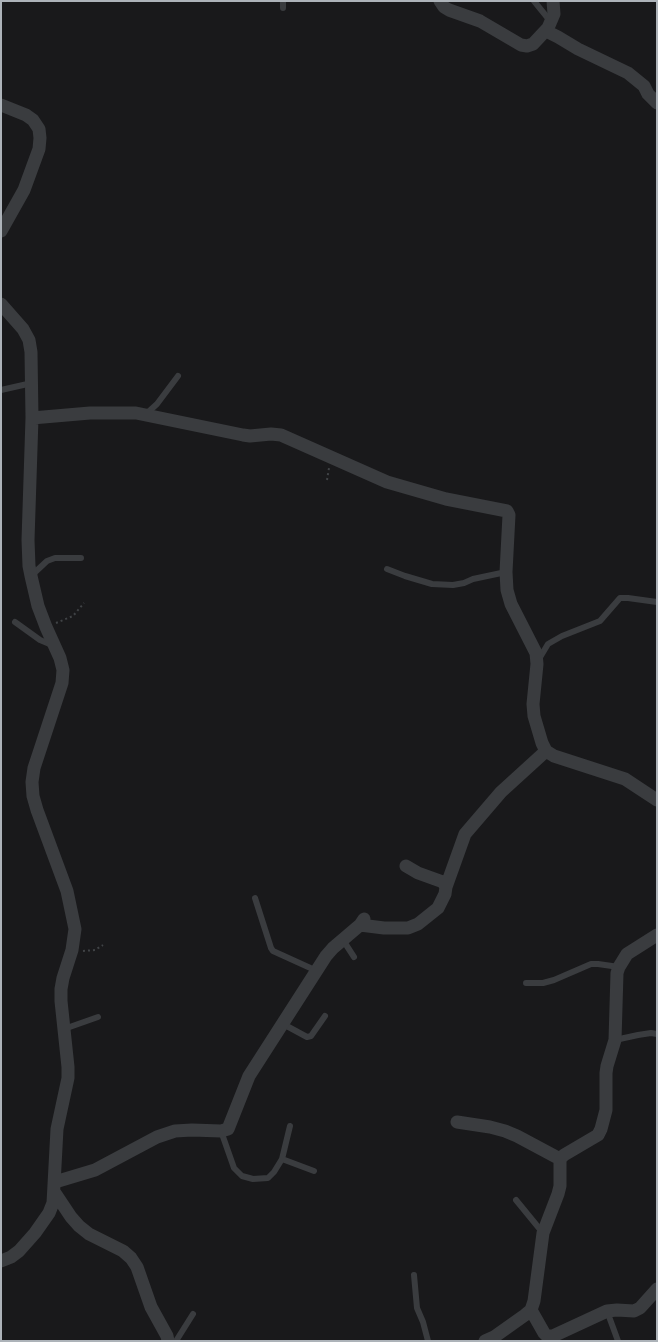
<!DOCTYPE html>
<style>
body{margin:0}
#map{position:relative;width:658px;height:1342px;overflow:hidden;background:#19191b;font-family:"Archivo Narrow",sans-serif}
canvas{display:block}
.frame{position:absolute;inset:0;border:2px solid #adb3b9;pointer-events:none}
</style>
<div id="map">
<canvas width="658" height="1342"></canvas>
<div class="frame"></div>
</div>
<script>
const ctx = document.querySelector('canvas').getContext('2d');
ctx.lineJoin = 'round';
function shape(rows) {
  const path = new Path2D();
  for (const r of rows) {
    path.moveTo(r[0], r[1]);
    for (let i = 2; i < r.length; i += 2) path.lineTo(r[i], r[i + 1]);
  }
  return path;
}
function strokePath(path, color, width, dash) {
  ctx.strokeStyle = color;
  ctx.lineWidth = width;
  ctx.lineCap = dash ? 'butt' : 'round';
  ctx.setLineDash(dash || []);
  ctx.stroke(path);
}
const path = shape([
 [327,480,329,468],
 [56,623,73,616,84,603],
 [83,951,95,950,103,945]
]);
const lane = shape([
 [534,1,551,22],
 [283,8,283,1],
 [1,390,32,383],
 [146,414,157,404,178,376],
 [387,569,405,576,432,584,453,585,464,583,473,579,506,572],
 [31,576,47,561,55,558,81,558],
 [15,622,40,640,52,645],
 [539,659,548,644,562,636,600,621,620,598,628,598,657,602],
 [255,898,271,948,273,951,317,971],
 [343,940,354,957],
 [526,983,543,983,554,980,591,964,598,964,619,967],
 [283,1024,307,1037,311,1036,325,1016],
 [64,1029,98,1017],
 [615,1040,638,1035,651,1033,657,1034],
 [221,1131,234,1168,242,1176,253,1179,268,1178,274,1172,282,1159,290,1126],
 [282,1159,314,1171],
 [516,1200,543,1233],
 [414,1275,417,1308,423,1322,428,1341],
 [607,1311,618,1341],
 [176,1341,193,1314]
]);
const street = shape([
 [440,1,444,7,449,10,480,21,521,45,527,46,533,44,548,28,554,14,553,1],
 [546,31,558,37,578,49,628,73,644,86,648,94,657,103],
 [1,105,26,115,33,120,39,129,40,138,39,149,24,190,1,231],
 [1,304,23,329,29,340,31,352,32,418,28,540,29,566,31,576,38,606,46,627,60,658,63,670,62,683,34,768,32,782,33,796,37,810,67,891,75,929,72,950,63,978,61,989,61,1001,68,1067,68,1078,57,1129,53,1203,49,1213,35,1233,19,1251,11,1257,1,1261],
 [32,418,90,413,136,413,243,435,250,436,271,434,281,435,387,482,446,499,507,511,509,515,506,572,507,590,511,604,536,653,537,664,533,704,534,716,542,743,546,751,554,756,625,779,657,800],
 [446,887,465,834,501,792,546,751],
 [360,925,384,928,408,928,418,924,438,908,445,894,446,887,443,882,418,873,406,866],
 [457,1122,490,1127,505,1131,517,1136,560,1159],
 [55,1182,95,1170,157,1137,175,1131,192,1130,221,1131,228,1129,249,1076,326,956,333,948,360,925,364,919],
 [55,1193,71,1217,79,1226,89,1234,123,1251,131,1258,137,1267,151,1307,167,1336,168,1341],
 [531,1310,544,1333,547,1336,553,1336,607,1311,617,1310,634,1311,640,1308,657,1289],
 [485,1341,494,1337,525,1315,531,1310,534,1301,543,1233,558,1194,560,1186,560,1159,564,1155,598,1135,601,1129,606,1110,606,1073,607,1066,615,1040,617,973,619,967,627,954,657,935]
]);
strokePath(path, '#404346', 2, [2, 3]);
strokePath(lane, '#3a3c3f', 6);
strokePath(street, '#3a3c3f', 13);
</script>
